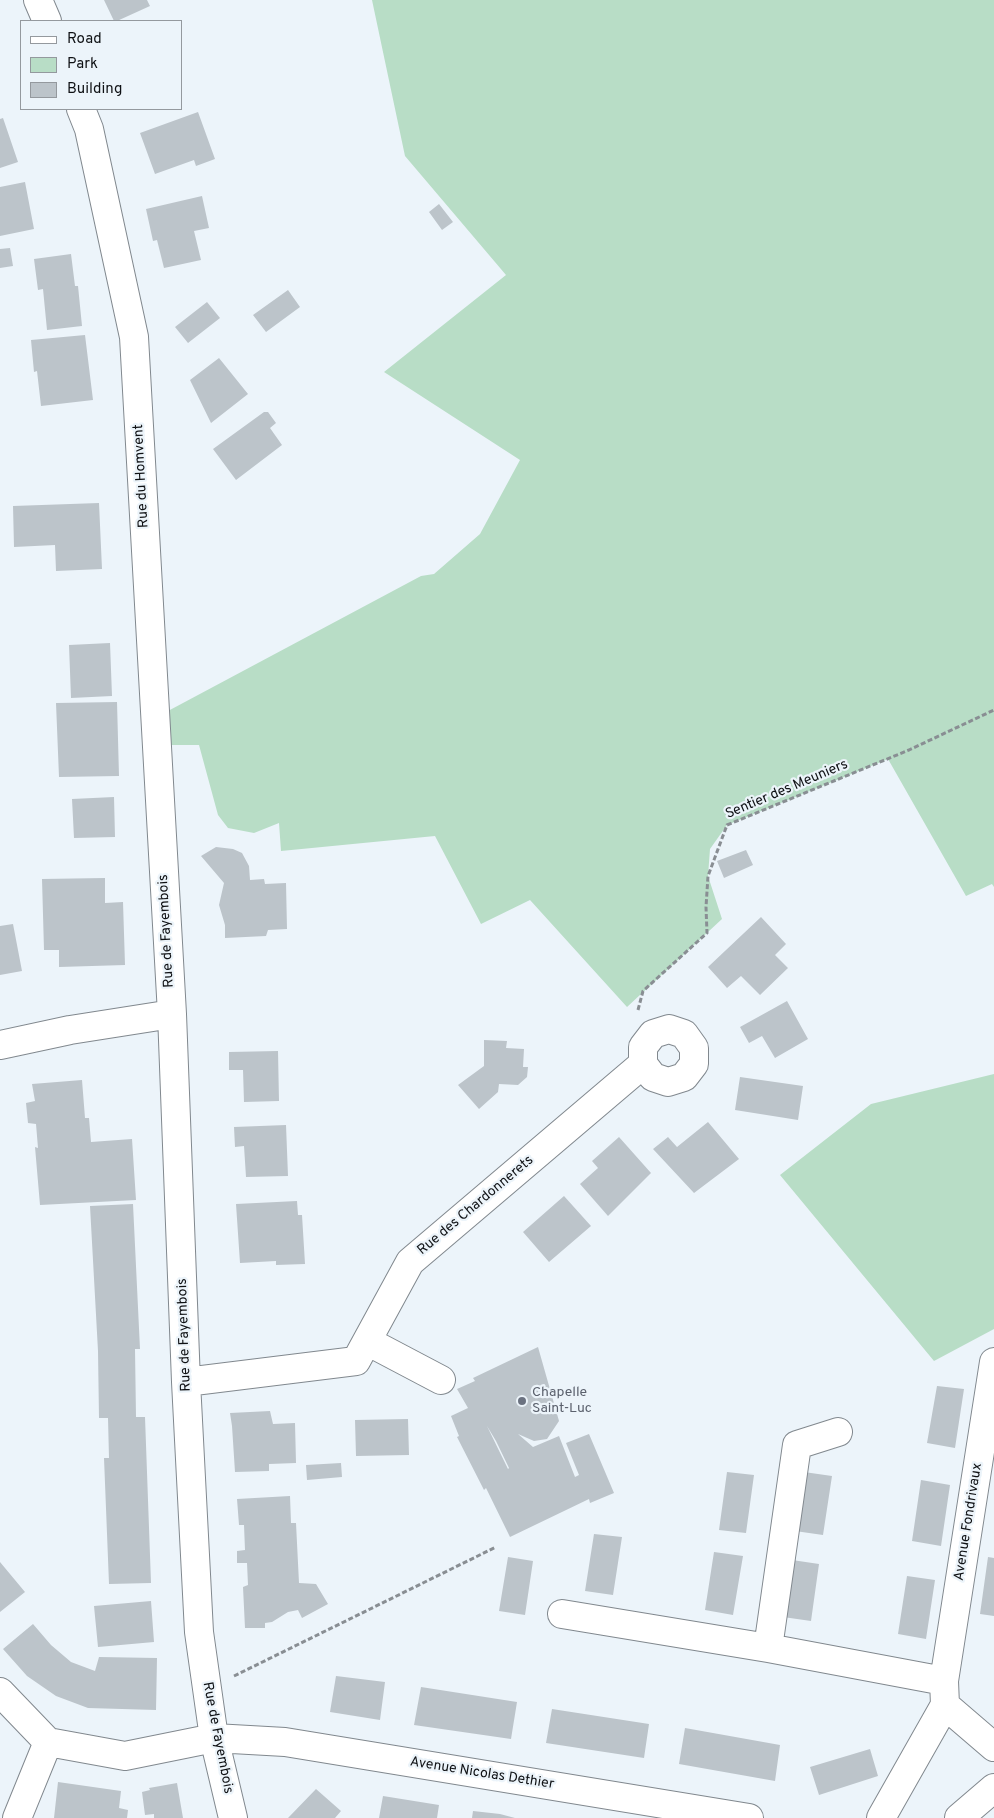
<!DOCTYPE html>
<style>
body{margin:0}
#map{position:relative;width:994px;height:1818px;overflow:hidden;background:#ecf4fa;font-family:Overpass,sans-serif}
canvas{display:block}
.legend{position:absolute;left:20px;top:20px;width:162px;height:90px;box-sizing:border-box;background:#ecf4fa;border:1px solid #94999e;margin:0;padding:6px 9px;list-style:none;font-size:15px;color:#0f1114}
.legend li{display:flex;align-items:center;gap:10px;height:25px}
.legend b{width:25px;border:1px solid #94999e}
</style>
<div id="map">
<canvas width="994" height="1818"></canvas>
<ul class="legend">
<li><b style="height:6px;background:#fff"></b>Road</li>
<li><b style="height:14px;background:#b8ddc6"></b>Park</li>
<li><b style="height:14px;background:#bcc4ca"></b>Building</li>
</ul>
</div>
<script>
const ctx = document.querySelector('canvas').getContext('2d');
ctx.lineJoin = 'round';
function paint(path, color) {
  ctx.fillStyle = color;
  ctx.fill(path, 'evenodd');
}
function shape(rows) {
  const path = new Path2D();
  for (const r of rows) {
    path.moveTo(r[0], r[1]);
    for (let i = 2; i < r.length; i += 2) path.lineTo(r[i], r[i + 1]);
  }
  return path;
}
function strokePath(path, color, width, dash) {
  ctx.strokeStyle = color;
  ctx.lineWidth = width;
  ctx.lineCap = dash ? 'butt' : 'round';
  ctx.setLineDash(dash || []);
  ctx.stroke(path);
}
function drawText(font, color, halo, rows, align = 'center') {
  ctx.font = font + ' Overpass,sans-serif';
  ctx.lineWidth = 4.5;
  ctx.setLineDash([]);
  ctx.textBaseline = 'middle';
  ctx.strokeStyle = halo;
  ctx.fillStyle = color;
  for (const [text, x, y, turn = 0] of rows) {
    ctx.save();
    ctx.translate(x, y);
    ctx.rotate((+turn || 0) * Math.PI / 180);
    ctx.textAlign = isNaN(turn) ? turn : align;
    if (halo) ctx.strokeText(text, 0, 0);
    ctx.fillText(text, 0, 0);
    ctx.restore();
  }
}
const green = shape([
 [372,0,994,0,994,887,992,884,966,896,888,759,727,825,710,849,708,876,722,919,627,1007,530,900,481,924,435,836,281,851,279,823,254,833,228,828,218,815,199,745,170,745,168,711,421,576,434,574,480,534,520,460,384,372,506,275,405,156],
 [994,1074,994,1329,934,1361,780,1175,871,1104]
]);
const building = shape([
 [104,0,147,0,150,6,117,21,114,21],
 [198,112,215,159,196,166,194,160,155,174,140,133],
 [3,118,18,162,0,168,0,119],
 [25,182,34,229,0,236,0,187],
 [202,196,209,228,194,231,201,260,164,268,157,240,153,241,146,209],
 [439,204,453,222,442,230,429,212],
 [10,248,13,266,0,268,0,249],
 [71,254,75,286,78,286,82,326,47,330,43,289,38,290,34,259],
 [288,290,300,307,266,332,253,315],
 [207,302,220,318,188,343,175,327],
 [85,335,93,400,41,406,37,371,34,372,31,340],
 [219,358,248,394,211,423,190,380],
 [264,412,268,412,276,423,270,428,282,445,236,480,213,449],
 [99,503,102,569,56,571,55,545,14,547,13,506],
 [110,643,112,696,71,698,69,645],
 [117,702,119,776,59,777,56,703],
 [114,797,115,837,74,838,72,799],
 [216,847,233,849,242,853,249,866,250,880,264,879,265,884,286,883,287,929,268,930,266,936,225,938,225,925,219,905,224,883,201,856],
 [746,850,753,865,724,878,717,861],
 [105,878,105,903,123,902,125,965,59,967,59,950,44,950,42,879],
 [761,917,786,944,775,955,788,968,760,995,741,976,727,988,708,967],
 [13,924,22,971,0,975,0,926],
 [787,1001,808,1039,775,1058,762,1036,749,1043,740,1027],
 [484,1040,507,1041,506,1048,524,1049,523,1067,528,1067,527,1077,518,1085,499,1084,498,1092,479,1109,458,1085,484,1066],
 [278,1051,279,1101,244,1102,243,1070,229,1070,229,1052],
 [740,1077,803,1086,798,1120,735,1110],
 [82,1080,85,1118,89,1118,91,1142,132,1139,136,1200,40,1205,35,1147,38,1148,36,1124,28,1123,26,1103,35,1101,32,1084],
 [708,1122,739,1159,694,1193,653,1149,668,1137,677,1147],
 [286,1125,288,1176,246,1177,244,1146,235,1147,234,1127],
 [619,1137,651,1173,608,1216,580,1184,598,1168,592,1161],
 [564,1196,591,1226,549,1262,523,1232],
 [297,1201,298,1215,302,1215,305,1264,276,1265,276,1261,240,1263,236,1204],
 [133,1204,140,1349,135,1349,136,1417,145,1417,151,1583,109,1584,104,1458,109,1458,108,1418,99,1418,98,1351,90,1206],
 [538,1347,559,1421,547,1439,534,1441,518,1434,533,1447,559,1436,575,1477,579,1475,566,1443,589,1434,614,1493,590,1503,589,1499,510,1537,486,1488,484,1490,457,1437,459,1436,451,1416,468,1408,457,1389,475,1381,473,1378],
 [487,1426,496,1441,509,1468,508,1469],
 [937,1386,964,1389,955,1448,927,1443],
 [270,1411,273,1424,295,1423,296,1463,269,1464,269,1471,235,1472,232,1426,230,1413],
 [408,1419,409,1455,356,1456,355,1420],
 [341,1463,342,1477,307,1480,306,1465],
 [727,1472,754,1475,746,1533,719,1530],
 [804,1472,832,1476,823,1535,795,1531],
 [921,1480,950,1485,941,1546,912,1541],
 [290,1496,291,1523,296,1523,299,1583,316,1584,328,1604,302,1618,298,1610,288,1612,272,1622,265,1623,265,1628,245,1628,243,1587,248,1585,247,1563,237,1563,237,1551,245,1550,244,1525,239,1525,237,1499],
 [594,1534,622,1537,613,1595,585,1591],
 [714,1552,743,1556,733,1615,705,1610],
 [508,1557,533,1561,525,1615,499,1611],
 [988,1557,994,1558,994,1616,980,1614],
 [792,1560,819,1564,811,1621,783,1617],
 [0,1562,25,1592,0,1612],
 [907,1576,935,1580,926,1639,898,1634],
 [151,1601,154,1642,98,1647,94,1606],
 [33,1624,51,1645,71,1662,95,1671,99,1657,157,1658,156,1710,88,1708,56,1696,27,1676,3,1649],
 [336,1676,385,1682,380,1720,330,1712],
 [421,1687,517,1702,511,1739,414,1725],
 [552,1709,649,1724,644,1758,546,1743],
 [685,1728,780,1745,775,1781,679,1764],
 [870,1749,878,1776,819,1795,810,1767],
 [58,1782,121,1791,119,1808,128,1810,127,1818,54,1818],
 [177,1783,183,1818,154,1818,154,1814,145,1815,142,1792,150,1790,149,1788],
 [316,1789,341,1811,335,1818,288,1818],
 [383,1796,439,1805,437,1818,379,1818],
 [473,1811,500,1814,515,1818,472,1818]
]);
const path = shape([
 [638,1010,643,991,707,933,706,907,708,876,727,825,909,750,994,710],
 [234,1676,496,1547]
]);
const minor = shape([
 [38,0,47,21],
 [81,109,89,129,134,337,172,1014,186,1382,199,1632,214,1738,233,1818],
 [0,1045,70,1030,172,1014],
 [367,1341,441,1380],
 [186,1382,356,1361,410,1262,643,1064,643,1047,653,1034,669,1029,684,1034,694,1048,694,1064,684,1077,668,1082,653,1077,643,1064],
 [562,1614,768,1648,944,1681,945,1705],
 [768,1648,797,1445,838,1432],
 [944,1681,994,1362],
 [0,1692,48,1742,125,1756,214,1738,285,1742,749,1818],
 [17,1818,48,1742],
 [881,1818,945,1705,994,1747],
 [959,1818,994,1788]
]);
const markers = [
 [522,1401,5,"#6b7280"]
];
const streetNames = [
 ["Rue du Homvent",142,476,-93],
 ["Sentier des Meuniers",787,790,-23],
 ["Rue de Fayembois",167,931,-93],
 ["Rue des Chardonnerets",476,1206,-40],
 ["Rue de Fayembois",185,1335,-92],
 ["Avenue Fondrivaux",969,1522,-81],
 ["Rue de Fayembois",217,1738,79],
 ["Avenue Nicolas Dethier",482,1774,9]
];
const worshipNames = [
 ["Chapelle",532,1393],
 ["Saint-Luc",532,1409]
];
paint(green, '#b8ddc6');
paint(building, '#bcc4ca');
strokePath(minor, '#81888e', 30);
strokePath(path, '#898e93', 3, [5, 2.5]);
strokePath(minor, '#fff', 28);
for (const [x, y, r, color] of markers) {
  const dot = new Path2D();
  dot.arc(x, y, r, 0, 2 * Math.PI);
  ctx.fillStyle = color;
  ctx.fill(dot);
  strokePath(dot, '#ecf4fa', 2);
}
drawText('14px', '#0f1114', '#ecf4fa', streetNames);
drawText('14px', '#5b616d', '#ecf4fa', worshipNames, 'left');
</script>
